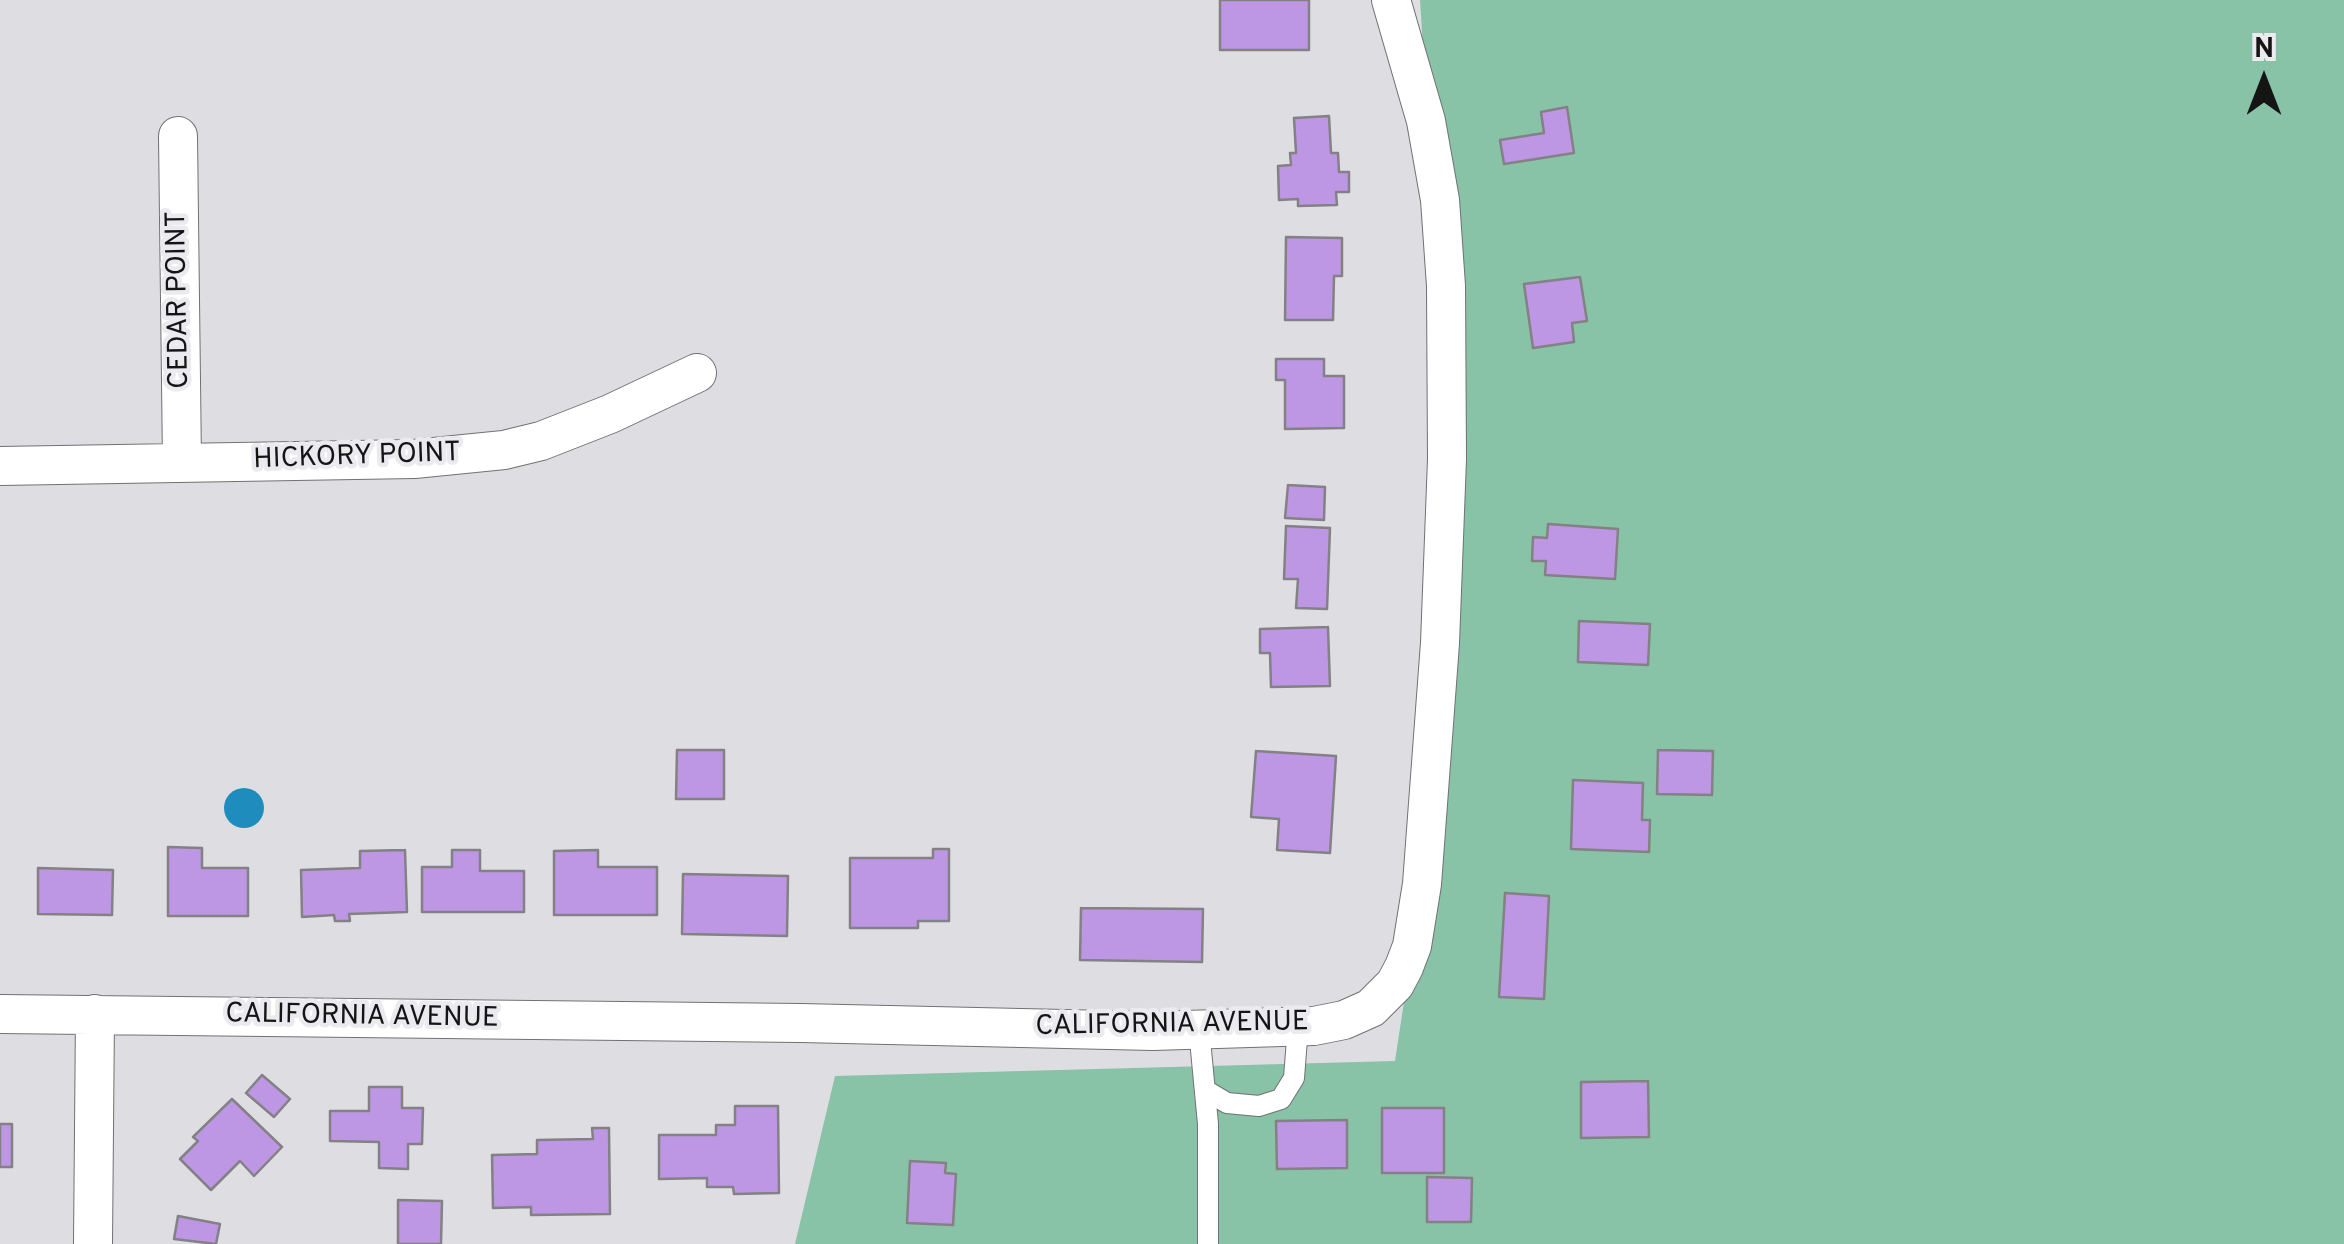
<!DOCTYPE html>
<style>
body{margin:0}
#map{position:relative;width:2344px;height:1244px;overflow:hidden;background:#dedee2;font-family:Overpass,sans-serif}
canvas{display:block}
.north{position:absolute;left:2214px;top:30px;width:100px;height:100px;-webkit-text-stroke:8px #ebebef;paint-order:stroke;rotate:0deg;font-size:28px;font-weight:700;line-height:40px;text-align:center;color:#151516}
.north::after{content:'';display:block;margin:auto;width:35px;height:45px;background:#151516;clip-path:polygon(50% 0,100% 100%,50% 72%,0 100%)}
</style>
<div id="map">
<canvas width="2344" height="1244"></canvas>
<div class="north">N</div>
</div>
<script>
const ctx = document.querySelector('canvas').getContext('2d');
ctx.lineJoin = 'round';
function paint(path, color) {
  ctx.fillStyle = color;
  ctx.fill(path, 'evenodd');
}
function shape(rows) {
  const path = new Path2D();
  for (const r of rows) {
    if (r.length === 3) {
      path.moveTo(r[0] + r[2], r[1]);
      path.arc(r[0], r[1], r[2], 0, 2 * Math.PI);
      continue;
    }
    path.moveTo(r[0], r[1]);
    for (let i = 2; i < r.length; i += 2) path.lineTo(r[i], r[i + 1]);
  }
  return path;
}
function strokePath(path, color, width, dash) {
  ctx.strokeStyle = color;
  ctx.lineWidth = width;
  ctx.lineCap = dash ? 'butt' : 'round';
  ctx.setLineDash(dash || []);
  ctx.stroke(path);
}
function drawText(font, color, halo, rows, align = 'center') {
  ctx.font = font + ' Overpass,sans-serif';
  ctx.lineWidth = 9;
  ctx.setLineDash([]);
  ctx.textBaseline = 'middle';
  ctx.strokeStyle = halo;
  ctx.fillStyle = color;
  for (const [text, x, y, turn = 0] of rows) {
    ctx.save();
    ctx.translate(x, y);
    ctx.rotate((+turn || 0) * Math.PI / 180);
    ctx.textAlign = isNaN(turn) ? turn : align;
    if (halo) ctx.strokeText(text, 0, 0);
    ctx.fillText(text, 0, 0);
    ctx.restore();
  }
}
const green = shape([
 [1420,0,2344,0,2344,1244,795,1244,835,1076,1395,1061,1460,632]
]);
const water = shape([
 [244,808,20]
]);
const building = shape([
 [1220,0,1309,0,1309,50,1220,50,1220,0],
 [1567,107,1574,153,1504,164,1500,140,1544,133,1541,112,1567,107],
 [1329,116,1331,153,1338,153,1339,172,1349,172,1349,192,1336,192,1337,205,1298,206,1298,199,1279,200,1278,166,1291,165,1290,153,1296,153,1294,118,1329,116],
 [1286,237,1342,238,1342,276,1334,276,1333,320,1285,320,1286,237],
 [1580,277,1587,321,1572,323,1574,342,1533,348,1524,284,1580,277],
 [1276,359,1324,359,1324,376,1344,376,1344,428,1285,429,1285,380,1276,380,1276,359],
 [1288,485,1325,487,1324,520,1285,518,1288,485],
 [1548,524,1618,529,1615,579,1545,575,1546,561,1532,561,1533,537,1547,538,1548,524],
 [1286,526,1330,528,1327,609,1296,608,1298,579,1284,579,1286,526],
 [1579,621,1650,624,1648,665,1578,662,1579,621],
 [1328,627,1330,686,1271,687,1270,653,1260,653,1260,629,1328,627],
 [677,750,724,750,724,799,676,799,677,750],
 [1658,750,1713,751,1712,795,1657,794,1658,750],
 [1256,751,1336,756,1330,853,1277,850,1279,819,1251,817,1256,751],
 [1573,780,1643,783,1642,820,1650,820,1649,852,1571,849,1573,780],
 [168,847,202,848,202,868,248,868,248,916,168,916,168,847],
 [933,849,949,849,949,921,918,921,918,928,850,928,850,858,933,858,933,849],
 [405,850,407,912,349,914,350,921,335,921,334,915,302,917,301,870,360,868,360,851,405,850],
 [452,850,480,850,480,871,524,871,524,912,422,912,422,867,452,867,452,850],
 [598,850,598,867,657,867,657,915,554,915,554,851,598,850],
 [38,868,113,870,112,915,38,914,38,868],
 [683,874,788,876,787,936,682,934,683,874],
 [1505,893,1549,896,1544,999,1499,997,1505,893],
 [1081,908,1203,909,1202,962,1080,960,1081,908],
 [262,1075,290,1099,274,1117,246,1093,262,1075],
 [1648,1081,1649,1137,1581,1138,1581,1082,1648,1081],
 [369,1087,402,1087,402,1108,423,1108,422,1144,408,1144,408,1169,379,1168,379,1142,330,1141,330,1111,369,1111,369,1087],
 [232,1099,282,1147,254,1176,240,1161,211,1190,180,1159,198,1141,193,1137,232,1099],
 [735,1106,778,1106,779,1193,734,1194,733,1187,707,1187,707,1178,659,1179,659,1135,716,1135,716,1125,735,1125,735,1106],
 [1382,1108,1444,1108,1444,1173,1382,1173,1382,1108],
 [1347,1120,1347,1168,1277,1169,1276,1121,1347,1120],
 [0,1124,12,1124,12,1167,0,1167,0,1124],
 [592,1128,609,1128,610,1214,531,1215,531,1207,493,1208,492,1155,537,1154,537,1140,593,1139,592,1128],
 [910,1161,946,1163,945,1173,956,1174,953,1225,907,1223,910,1161],
 [1427,1177,1472,1178,1471,1222,1427,1222,1427,1177],
 [398,1200,442,1201,441,1244,398,1244,398,1200],
 [178,1216,220,1224,216,1244,174,1239,178,1216]
]);
const service = shape([
 [1199,1029,1208,1124,1208,1244],
 [1205,1090,1227,1103,1259,1106,1281,1099,1294,1078,1298,1026]
]);
const minor = shape([
 [178,136,182,463],
 [0,466,414,459,504,450,541,441,610,414,697,373],
 [0,1014,800,1023,1153,1031,1314,1026,1344,1020,1371,1008,1395,984,1404,967,1412,946,1422,884,1440,643,1447,459,1446,286,1440,200,1426,121,1391,0],
 [93,1244,95,1014]
]);
const streetNames = [
 ["CEDAR POINT",180,300,-91],
 ["HICKORY POINT",357,458,-2],
 ["CALIFORNIA AVENUE",362,1018,1],
 ["CALIFORNIA AVENUE",1172,1026,-1]
];
paint(green, '#88c2a7');
paint(water, '#1e8dbd');
paint(building, '#bd96e4');
strokePath(building, '#838184', 2.5);
strokePath(service, '#717174', 22);
strokePath(minor, '#717174', 40);
strokePath(service, '#fff', 20);
strokePath(minor, '#fff', 38);
drawText('28px', '#151516', '#ebebef', streetNames);
</script>
